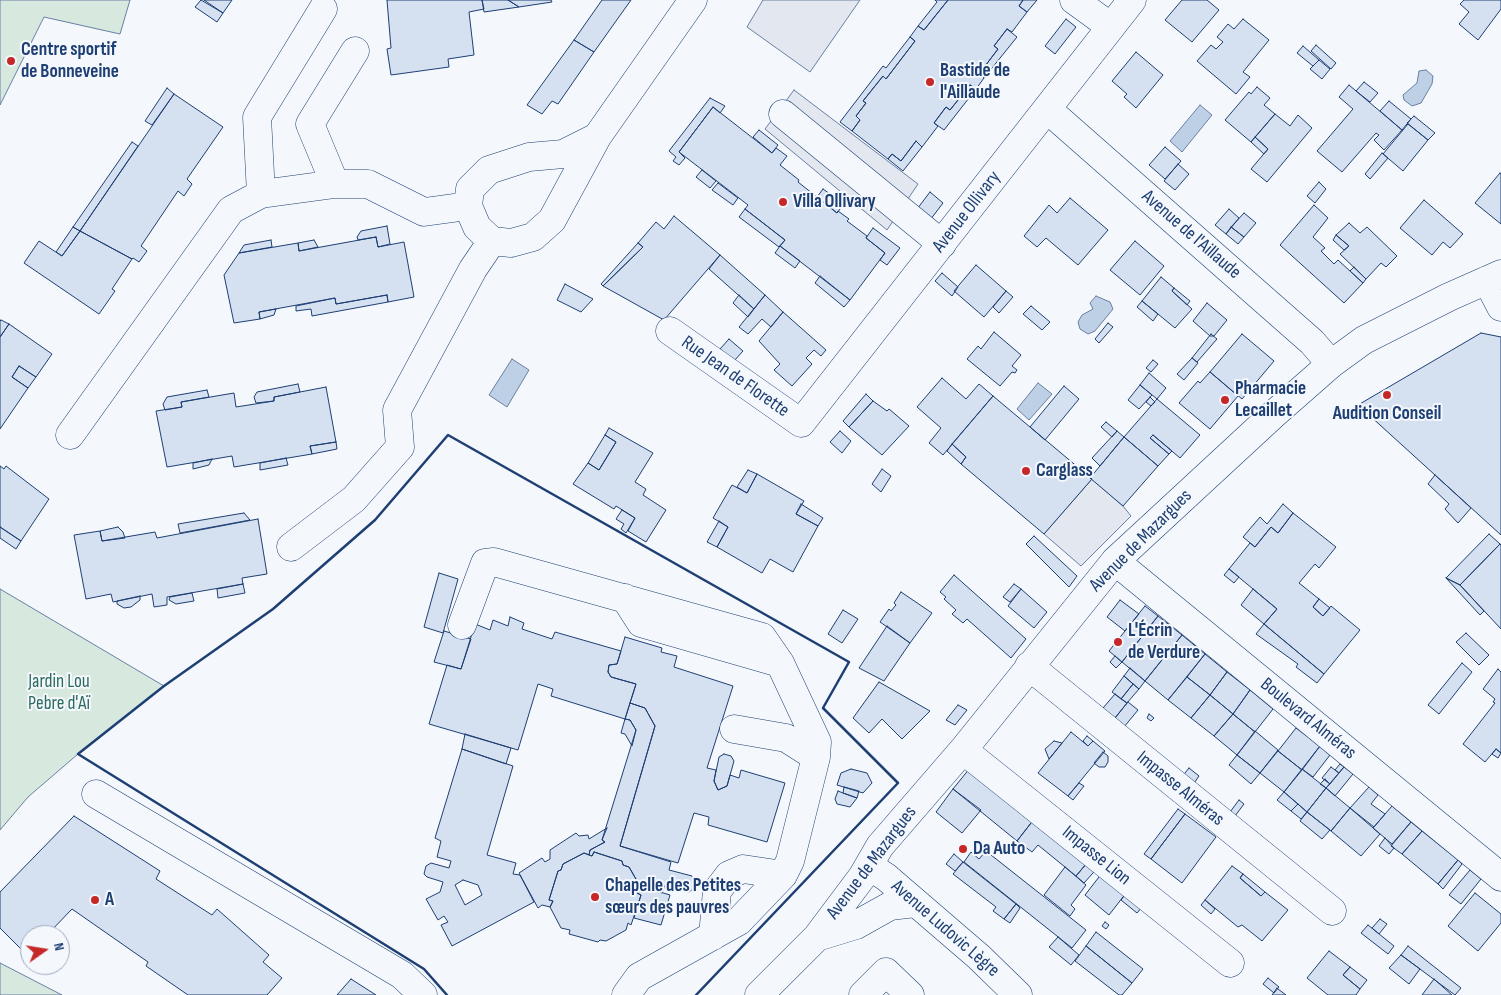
<!DOCTYPE html>
<meta charset="utf-8">
<style>
body{margin:0}
#map{position:relative;width:1501px;height:995px;overflow:hidden;background:#f4f7fb;font-family:"Sofia Sans Condensed",sans-serif}
canvas{display:block}
.north{position:absolute;left:20px;top:925px;width:50px;height:50px;box-sizing:border-box;background:#f4f7fb;border:1px solid #9eadc5;border-radius:50%;rotate:77deg;font-size:14px;font-weight:700;line-height:20px;text-align:center;color:#1d3f73}
.north::after{content:'';display:block;margin:auto;width:18px;height:22px;background:#c62828;clip-path:polygon(50% 0,100% 100%,50% 72%,0 100%)}
</style>
<div id="map">
<canvas width="1501" height="995"></canvas>
<div class="north">N</div>
</div>
<script>
const ctx = document.querySelector('canvas').getContext('2d');
ctx.lineJoin = 'round';
function paint(path, color) {
  ctx.fillStyle = color;
  ctx.fill(path, 'evenodd');
}
function shape(rows) {
  const path = new Path2D();
  for (const r of rows) {
    path.moveTo(r[0], r[1]);
    for (let i = 2; i < r.length; i += 2) path.lineTo(r[i], r[i + 1]);
  }
  return path;
}
function strokePath(path, color, width, dash) {
  ctx.strokeStyle = color;
  ctx.lineWidth = width;
  ctx.lineCap = dash ? 'butt' : 'round';
  ctx.setLineDash(dash || []);
  ctx.stroke(path);
}
function drawText(font, color, halo, rows, align = 'center') {
  ctx.font = font + ' "Sofia Sans Condensed",sans-serif';
  ctx.lineWidth = 4;
  ctx.setLineDash([]);
  ctx.textBaseline = 'middle';
  ctx.strokeStyle = halo;
  ctx.fillStyle = color;
  for (const [text, x, y, turn = 0] of rows) {
    ctx.save();
    ctx.translate(x, y);
    ctx.rotate((+turn || 0) * Math.PI / 180);
    ctx.textAlign = isNaN(turn) ? turn : align;
    if (halo) ctx.strokeText(text, 0, 0);
    ctx.fillText(text, 0, 0);
    ctx.restore();
  }
}
const green = shape([
 [0,0,130,0,120,34,44,17,0,105,0,0],
 [0,589,164,686,78,754,28,797,0,830,0,589],
 [0,963,62,995,0,995,0,963]
]);
const parking = shape([
 [763,0,860,0,810,72,747,27,763,0],
 [794,90,918,184,887,230,765,129,794,90],
 [1092,479,1123,506,1131,516,1081,566,1044,534,1092,479]
]);
const water = shape([
 [1426,70,1433,76,1432,84,1421,103,1412,106,1404,100,1403,95,1417,83,1419,71,1426,70],
 [1200,105,1212,115,1182,152,1170,141,1200,105],
 [1096,296,1110,302,1113,309,1095,331,1088,334,1080,329,1078,322,1082,315,1093,309,1090,303,1096,296],
 [512,359,529,370,507,407,489,395,512,359],
 [1038,383,1052,394,1029,420,1017,409,1038,383]
]);
const building = shape([
 [201,0,223,13,217,22,195,7,201,0],
 [204,0,232,0,223,13,204,0],
 [387,0,482,0,484,9,469,12,474,55,448,59,449,67,391,75,387,49,391,48,387,0],
 [482,0,508,0,519,7,484,12,482,0],
 [508,0,551,0,552,2,519,7,508,0],
 [602,0,631,0,594,52,574,40,602,0],
 [935,0,948,0,924,30,918,26,937,2,935,0],
 [948,0,1023,0,1019,6,1027,12,1012,32,1007,29,994,46,998,49,979,74,984,78,976,89,970,85,950,110,946,107,934,123,938,126,922,147,916,141,901,161,892,154,888,159,852,131,860,120,856,116,866,103,863,101,883,76,886,79,915,41,910,37,918,26,924,30,948,0],
 [1023,0,1037,0,1027,12,1019,6,1023,0],
 [1182,0,1207,0,1219,10,1192,42,1165,20,1182,0],
 [1464,0,1501,0,1501,9,1478,40,1459,24,1469,12,1460,4,1464,0],
 [1066,19,1076,27,1055,54,1045,46,1066,19],
 [1243,19,1269,40,1243,72,1250,77,1236,94,1197,61,1211,45,1216,49,1223,42,1217,37,1228,24,1234,29,1243,19],
 [1007,29,1017,37,984,78,979,74,998,49,994,46,1007,29],
 [910,37,915,41,886,79,883,76,863,101,866,103,856,116,860,120,852,131,840,122,883,66,886,68,910,37],
 [574,40,594,52,558,104,552,101,542,114,527,105,574,40],
 [1316,45,1336,63,1331,69,1311,51,1316,45],
 [1303,46,1319,60,1313,66,1297,53,1303,46],
 [1136,52,1163,75,1136,108,1124,97,1127,94,1112,81,1136,52],
 [1319,60,1330,69,1322,79,1310,69,1319,60],
 [1364,82,1378,93,1370,102,1356,91,1364,82],
 [970,85,976,89,944,130,934,123,946,107,950,110,970,85],
 [1349,85,1402,130,1384,150,1374,140,1379,135,1376,133,1342,172,1317,151,1353,109,1339,97,1349,85],
 [1257,87,1270,98,1264,105,1275,114,1251,142,1225,120,1249,92,1251,94,1257,87],
 [167,88,174,94,152,125,145,121,167,88],
 [174,94,223,127,187,179,192,184,184,196,178,191,141,246,147,251,139,262,133,258,132,259,80,231,174,94],
 [710,98,725,106,720,113,713,107,679,152,685,158,679,165,673,161,676,157,669,151,710,98],
 [1389,101,1411,119,1402,130,1380,111,1389,101],
 [713,107,772,153,776,148,787,156,780,165,799,180,798,182,837,213,838,211,849,219,847,221,867,236,866,238,885,253,850,300,780,246,785,240,745,209,748,205,679,152,713,107],
 [1275,114,1290,126,1298,115,1312,128,1267,182,1251,169,1268,149,1255,137,1275,114],
 [1414,116,1435,133,1428,140,1407,123,1414,116],
 [1408,124,1428,140,1403,171,1383,154,1408,124],
 [759,130,778,145,772,153,753,137,759,130],
 [1255,137,1268,149,1264,154,1251,142,1255,137],
 [916,141,922,147,903,171,888,159,892,154,901,161,916,141],
 [132,142,138,146,80,231,73,227,132,142],
 [1165,147,1181,161,1165,179,1149,165,1165,147],
 [1382,153,1388,158,1370,179,1365,174,1382,153],
 [1178,164,1189,174,1175,190,1164,181,1178,164],
 [702,170,716,181,710,188,696,177,702,170],
 [1500,173,1501,174,1501,224,1475,203,1500,173],
 [1319,182,1326,189,1315,203,1307,196,1319,182],
 [718,183,738,198,733,205,712,190,718,183],
 [823,189,844,204,837,213,817,197,823,189],
 [930,192,943,203,927,224,914,213,930,192],
 [1070,198,1108,230,1078,265,1046,238,1037,247,1024,236,1049,205,1057,213,1070,198],
 [1424,200,1463,234,1450,248,1443,242,1432,255,1400,228,1424,200],
 [1314,205,1328,218,1313,237,1325,248,1321,251,1334,264,1338,260,1363,283,1344,303,1280,245,1314,205],
 [745,209,785,240,779,247,739,217,745,209],
 [1229,209,1239,218,1226,234,1215,225,1229,209],
 [1244,213,1256,223,1244,237,1231,227,1244,213],
 [674,216,720,255,664,320,603,286,643,247,638,243,656,222,664,229,674,216],
 [1349,223,1360,233,1367,227,1397,256,1386,267,1381,263,1366,279,1340,254,1349,246,1336,235,1349,223],
 [387,226,390,244,378,247,376,237,358,240,357,237,361,231,387,226],
 [73,227,80,231,62,256,56,252,73,227],
 [1231,227,1244,237,1238,244,1226,234,1231,227],
 [873,228,900,248,887,265,880,260,885,253,866,238,873,228],
 [80,231,132,259,112,289,115,291,99,314,24,263,39,241,62,256,80,231],
 [1336,235,1349,246,1344,250,1333,240,1336,235],
 [376,237,378,247,404,242,414,297,388,302,387,295,336,304,335,298,259,312,260,319,234,323,224,275,239,253,298,243,299,251,376,237],
 [271,240,272,247,239,253,244,245,271,240],
 [314,240,318,247,299,251,298,243,314,240],
 [1135,241,1164,266,1140,295,1110,270,1135,241],
 [638,243,643,247,603,286,601,284,638,243],
 [780,246,800,261,795,268,775,253,780,246],
 [720,255,765,295,754,309,709,269,720,255],
 [976,265,1006,291,984,317,954,291,976,265],
 [1354,267,1366,279,1363,283,1350,271,1354,267],
 [942,273,958,287,952,296,935,281,942,273],
 [820,276,850,300,844,307,815,283,820,276],
 [1161,277,1174,288,1172,291,1192,309,1175,328,1142,301,1161,277],
 [565,284,593,299,581,312,557,300,565,284],
 [1174,288,1190,301,1187,305,1172,291,1174,288],
 [1006,291,1013,297,999,313,993,307,1006,291],
 [387,295,388,302,312,316,311,309,296,311,296,306,335,298,336,304,387,295],
 [739,295,754,309,748,317,733,303,739,295],
 [765,295,783,312,771,327,762,319,748,334,739,327,765,295],
 [1142,301,1158,314,1153,321,1137,307,1142,301],
 [1207,303,1227,320,1214,336,1210,336,1193,321,1207,303],
 [1031,306,1050,322,1042,330,1023,314,1031,306],
 [276,309,274,315,260,319,259,312,276,309],
 [783,312,826,350,821,356,814,350,806,358,812,364,792,386,774,370,780,364,759,341,783,312],
 [1,320,9,324,0,337,0,321,1,320],
 [1108,323,1113,327,1099,343,1095,339,1108,323],
 [9,324,52,354,36,377,19,366,12,377,28,388,0,429,0,337,9,324],
 [994,332,1021,355,1012,366,1017,370,1015,373,1012,372,1000,386,967,359,978,346,981,349,994,332],
 [1481,333,1501,337,1501,535,1358,405,1481,333],
 [1211,334,1217,339,1197,362,1192,358,1211,334],
 [1242,334,1274,361,1242,399,1210,372,1242,334],
 [729,339,743,351,734,361,720,349,729,339],
 [1192,358,1198,363,1184,380,1177,374,1192,358],
 [1153,360,1158,364,1151,372,1146,368,1153,360],
 [19,366,36,377,28,388,12,377,19,366],
 [1210,372,1238,396,1210,429,1179,403,1198,381,1200,383,1210,372],
 [1149,373,1166,388,1157,399,1140,385,1149,373],
 [942,378,966,399,979,384,993,396,943,455,929,443,941,428,917,407,942,378],
 [298,384,300,392,274,397,274,401,256,403,254,397,257,392,298,384],
 [1140,385,1152,395,1139,409,1128,400,1140,385],
 [1064,386,1079,399,1045,440,1030,427,1064,386],
 [326,387,336,442,310,446,312,454,234,467,232,456,167,467,156,411,182,407,181,402,234,393,236,407,274,401,274,397,326,387],
 [207,390,209,397,181,402,182,407,165,410,163,404,167,397,207,390],
 [866,394,873,401,849,427,843,421,866,394],
 [993,396,1092,479,1044,534,961,464,966,457,952,444,993,396],
 [1150,397,1155,402,1151,406,1146,402,1150,397],
 [1157,399,1200,435,1180,458,1153,435,1150,438,1169,454,1158,466,1124,437,1157,399],
 [873,401,887,411,889,409,909,426,882,455,849,427,873,401],
 [1106,422,1117,431,1112,437,1101,427,1106,422],
 [609,428,653,453,635,482,646,489,643,495,666,510,646,542,628,531,635,518,616,506,614,509,573,484,588,463,599,470,616,442,605,435,609,428],
 [840,431,851,441,842,453,830,442,840,431],
 [1117,431,1124,437,1100,466,1092,458,1117,431],
 [605,435,616,442,599,470,588,463,605,435],
 [1153,435,1172,451,1169,454,1150,438,1153,435],
 [1124,437,1158,466,1123,506,1090,478,1124,437],
 [336,442,337,449,312,454,310,446,336,442],
 [952,444,966,457,961,464,947,451,952,444],
 [286,458,288,465,260,470,260,463,286,458],
 [212,459,209,465,193,469,193,463,212,459],
 [0,466,4,469,6,466,49,499,21,541,0,527,0,466],
 [882,469,891,476,881,492,872,484,882,469],
 [748,470,757,474,747,493,737,487,748,470],
 [757,474,804,501,796,514,818,526,793,572,770,559,762,573,717,547,728,527,713,518,732,485,747,493,757,474],
 [1435,475,1471,508,1458,523,1445,509,1449,504,1428,484,1435,475],
 [801,504,823,518,818,526,796,514,801,504],
 [1283,504,1293,513,1278,533,1271,527,1255,547,1243,537,1260,517,1267,524,1283,504],
 [622,510,635,518,626,533,621,529,624,524,616,519,622,510],
 [244,513,250,520,180,533,178,524,244,513],
 [1293,513,1336,547,1319,568,1315,564,1299,583,1319,599,1313,607,1323,616,1331,606,1360,630,1324,674,1264,624,1277,609,1229,569,1250,543,1255,547,1271,527,1278,533,1293,513],
 [258,519,267,574,242,578,243,584,167,597,167,605,154,607,152,594,113,602,111,594,86,599,74,535,100,531,102,541,155,532,157,538,258,519],
 [719,521,728,527,717,547,707,542,719,521],
 [0,527,21,541,16,549,0,538,0,527],
 [118,527,123,532,125,538,102,541,100,531,118,527],
 [1489,534,1500,544,1460,585,1446,578,1489,534],
 [1034,536,1077,576,1069,587,1026,544,1034,536],
 [1500,544,1501,545,1501,629,1460,585,1500,544],
 [1229,569,1239,577,1234,583,1224,575,1229,569],
 [439,573,458,579,443,633,424,627,439,573],
 [954,575,1026,639,1011,658,967,619,963,623,952,614,956,610,944,599,946,597,940,592,954,575],
 [1446,578,1460,585,1484,611,1480,615,1446,578],
 [243,584,245,593,218,598,217,589,243,584],
 [1014,584,1021,589,1010,602,1003,597,1014,584],
 [1021,589,1047,612,1034,628,1008,606,1021,589],
 [1253,589,1277,609,1264,624,1241,605,1253,589],
 [901,592,932,613,910,643,880,622,889,609,891,611,896,605,894,603,901,592],
 [192,593,194,601,176,604,169,600,170,597,192,593],
 [140,596,140,600,131,607,124,608,117,604,117,601,140,596],
 [1319,599,1330,608,1323,616,1313,607,1319,599],
 [1120,600,1139,614,1125,631,1107,617,1120,600],
 [1145,606,1158,616,1122,662,1109,651,1145,606],
 [843,610,858,619,842,643,828,634,843,610],
 [1158,616,1182,635,1145,681,1122,662,1158,616],
 [510,617,524,623,522,629,552,639,555,632,621,651,617,664,609,665,608,672,611,677,636,684,625,719,551,696,553,689,538,684,518,750,429,724,447,665,461,669,475,624,490,630,493,620,508,626,510,617],
 [1264,624,1324,674,1317,683,1296,667,1298,664,1256,634,1264,624],
 [887,626,910,643,884,681,859,668,887,626],
 [444,631,471,639,461,669,434,662,444,631],
 [1466,633,1489,655,1479,665,1456,642,1466,633],
 [1182,635,1205,654,1168,700,1145,681,1182,635],
 [625,637,662,648,661,652,677,656,674,667,733,686,707,768,716,770,714,781,718,790,727,786,730,775,739,778,741,770,785,783,767,842,708,825,709,817,694,813,678,863,620,846,655,726,645,708,630,703,636,684,611,677,608,672,609,665,617,664,625,637],
 [1205,654,1227,672,1210,695,1187,677,1205,654],
 [1115,656,1122,662,1116,668,1110,662,1115,656],
 [1462,663,1472,672,1439,714,1428,705,1462,663],
 [1130,668,1145,681,1139,689,1124,676,1130,668],
 [1498,669,1501,672,1501,753,1496,749,1485,762,1463,744,1495,703,1493,702,1495,699,1483,689,1498,669],
 [1227,672,1250,690,1233,714,1210,695,1227,672],
 [1124,676,1133,684,1121,699,1112,692,1124,676],
 [1187,677,1210,695,1191,718,1168,700,1187,677],
 [879,682,930,711,902,739,882,719,869,733,853,718,879,682],
 [1133,684,1139,689,1127,703,1121,699,1133,684],
 [1250,690,1273,709,1255,732,1233,714,1250,690],
 [1115,694,1127,703,1112,722,1103,708,1115,694],
 [1210,695,1233,714,1214,736,1191,718,1210,695],
 [1128,702,1138,710,1124,727,1114,719,1128,702],
 [630,703,645,708,655,726,620,846,671,862,669,870,692,876,695,883,693,889,689,892,665,885,662,893,640,886,629,867,623,865,622,861,594,852,592,856,589,855,590,850,605,842,602,840,636,730,630,720,625,719,630,703],
 [958,705,967,710,955,725,946,720,958,705],
 [1149,714,1154,718,1151,721,1147,718,1149,714],
 [1233,714,1255,732,1237,755,1214,736,1233,714],
 [625,719,630,720,636,730,632,746,625,734,621,733,625,719],
 [1296,728,1320,746,1302,770,1278,751,1296,728],
 [1255,731,1278,750,1260,773,1237,755,1255,731],
 [1071,732,1088,746,1093,741,1105,751,1068,796,1038,773,1071,732],
 [465,734,511,748,506,764,462,749,465,734],
 [1087,736,1093,741,1088,746,1083,741,1087,736],
 [1054,741,1062,743,1049,759,1045,749,1054,741],
 [1320,746,1330,755,1313,777,1302,769,1320,746],
 [462,749,513,766,487,855,516,863,513,874,520,875,534,902,452,946,441,925,448,922,444,916,438,920,426,899,440,892,443,882,427,877,424,874,426,866,431,863,449,868,451,861,437,857,441,841,435,838,462,749],
 [463,880,478,885,482,895,465,905,455,885,463,880],
 [1496,749,1501,753,1498,758,1492,754,1496,749],
 [1278,751,1302,770,1284,792,1260,773,1278,751],
 [1103,752,1108,756,1108,762,1105,767,1099,767,1094,763,1103,752],
 [724,754,731,756,734,761,727,786,718,790,714,781,719,757,724,754],
 [1237,755,1260,773,1251,784,1229,765,1237,755],
 [974,763,1038,814,1017,841,953,789,974,763],
 [1340,764,1344,767,1339,773,1335,770,1340,764],
 [1331,767,1339,773,1330,784,1322,778,1331,767],
 [1344,767,1353,774,1335,796,1326,788,1344,767],
 [1189,768,1199,776,1192,786,1181,778,1189,768],
 [851,769,867,773,872,783,863,793,837,785,841,773,851,769],
 [1302,769,1326,788,1307,812,1284,792,1302,769],
 [1325,779,1330,784,1326,788,1320,784,1325,779],
 [1079,783,1084,786,1073,800,1068,796,1079,783],
 [844,787,859,791,857,798,843,793,844,787],
 [1369,787,1378,795,1371,804,1385,814,1374,827,1350,808,1369,787],
 [1326,788,1350,808,1331,831,1307,812,1326,788],
 [953,789,981,810,962,833,936,812,953,789],
 [838,791,843,793,857,798,850,807,837,804,835,799,838,791],
 [1284,792,1298,804,1291,811,1277,800,1284,792],
 [1239,800,1244,804,1232,820,1227,816,1239,800],
 [1298,804,1307,812,1301,819,1291,811,1298,804],
 [1392,806,1411,822,1392,844,1373,828,1392,806],
 [1350,808,1380,834,1361,856,1331,831,1350,808],
 [1178,809,1185,814,1151,859,1144,854,1178,809],
 [1307,812,1330,830,1322,839,1300,821,1307,812],
 [1038,814,1092,857,1076,876,1038,845,1032,852,1017,841,1038,814],
 [1185,814,1216,837,1182,883,1151,859,1185,814],
 [74,816,160,871,156,879,212,915,217,909,269,955,263,962,282,978,267,995,188,995,146,966,148,962,72,909,47,935,30,935,30,952,27,955,0,928,0,892,74,816],
 [1411,822,1422,831,1402,854,1391,846,1411,822],
 [607,828,602,840,605,842,590,850,589,855,584,853,563,864,561,870,558,871,549,900,553,901,550,907,542,905,538,908,519,873,542,858,545,862,550,859,550,850,576,833,579,836,588,835,589,839,607,828],
 [1422,831,1458,860,1438,884,1402,854,1422,831],
 [1385,838,1394,848,1389,854,1379,846,1385,838],
 [986,851,1086,930,1072,948,964,862,971,852,979,859,986,851],
 [594,852,622,861,623,865,629,867,640,886,637,893,641,895,631,925,628,923,626,930,606,941,600,940,598,942,569,934,570,930,561,928,550,907,553,901,549,900,558,871,561,870,563,864,584,853,592,856,594,852],
 [954,854,963,862,955,871,946,864,954,854],
 [1092,857,1101,864,1084,883,1076,876,1092,857],
 [1458,860,1462,864,1443,889,1438,884,1458,860],
 [963,862,1016,904,1004,919,993,911,996,907,953,874,963,862],
 [1232,866,1243,874,1240,878,1261,896,1265,892,1288,910,1262,941,1242,925,1238,927,1205,900,1232,866],
 [1065,867,1086,885,1071,905,1075,909,1070,916,1044,895,1065,867],
 [1106,868,1130,888,1109,915,1085,895,1106,868],
 [1470,870,1481,879,1461,904,1449,895,1470,870],
 [1243,874,1265,892,1261,896,1240,878,1243,874],
 [640,886,670,895,661,925,634,918,641,895,637,893,640,886],
 [1130,888,1147,901,1137,913,1121,900,1130,888],
 [1475,893,1501,914,1501,923,1478,951,1448,926,1475,893],
 [1205,900,1215,909,1211,914,1201,905,1205,900],
 [1016,904,1020,908,1010,923,1004,919,1016,904],
 [1380,919,1387,924,1379,934,1372,928,1380,919],
 [1105,922,1109,925,1106,929,1102,926,1105,922],
 [1368,925,1394,946,1388,954,1361,933,1368,925],
 [1096,932,1143,969,1132,983,1086,946,1096,932],
 [1058,937,1079,955,1071,965,1049,947,1058,937],
 [1086,946,1132,983,1122,995,1119,995,1075,961,1086,946],
 [1408,946,1461,988,1455,995,1401,955,1408,946],
 [1329,951,1350,967,1343,975,1360,989,1356,995,1328,995,1307,978,1329,951],
 [1401,955,1420,969,1409,984,1389,968,1401,955],
 [1350,967,1367,980,1360,989,1343,975,1350,967],
 [1268,978,1279,987,1274,993,1263,984,1268,978],
 [351,979,376,995,337,995,351,979],
 [1434,979,1452,995,1422,995,1434,979],
 [1277,988,1278,989,1286,995,1272,995,1277,988]
]);
const minor = shape([
 [1074,0,1111,27],
 [1047,109,1312,342,1331,364],
 [783,114,942,244],
 [597,137,563,154,529,157,489,170,470,189,468,206,477,227,492,241,511,243,533,237,552,220,597,137,693,0],
 [335,184,310,124,355,51],
 [261,194,257,117,323,9],
 [1487,280,1501,307],
 [670,331,801,423,1132,0],
 [70,435,231,210,261,194,335,184,368,184,424,212,468,206],
 [291,547,354,499,400,447,397,410,473,269,492,241],
 [1115,561,1501,877],
 [625,598,641,623,780,663],
 [462,625,485,563,494,562,762,637,780,663,817,742,816,757,790,861,783,875,739,921,639,977,626,995],
 [1029,666,1332,911],
 [734,729,786,738,816,757],
 [963,750,1230,963],
 [96,794,402,975,423,995],
 [869,866,886,877,979,957,1018,995],
 [713,936,717,891,729,875,743,869,783,875],
 [817,937,856,925,890,906,915,903],
 [759,995,817,937,862,877,880,846,963,750,1115,561,1274,414,1331,364,1364,340,1449,297,1501,274],
 [863,995,886,972,910,995]
]);
const wall = shape([
 [447,995,424,969,78,754,164,686,273,609,375,520,448,435,849,662,823,708,898,783,696,995]
]);
const markers = [
 [11,61,5,"#c62828"],
 [930,82,5,"#c62828"],
 [783,202,5,"#c62828"],
 [1387,395,5,"#c62828"],
 [1225,400,5,"#c62828"],
 [1026,471,5,"#c62828"],
 [1118,642,5,"#c62828"],
 [963,849,5,"#c62828"],
 [595,897,5,"#c62828"],
 [95,900,5,"#c62828"]
];
const poiNames = [
 ["Centre sportif",21,50],
 ["de Bonneveine",21,72],
 ["Bastide de",940,71],
 ["l'Aillaude",940,93],
 ["Villa Ollivary",793,202],
 ["Pharmacie",1235,389],
 ["Lecaillet",1235,411],
 ["Audition Conseil",1387,414,"center"],
 ["Carglass",1036,471],
 ["L'Écrin",1128,631],
 ["de Verdure",1128,653],
 ["Da Auto",973,849],
 ["Chapelle des Petites",605,886],
 ["sœurs des pauvres",605,908],
 ["A",105,900]
];
const streetNames = [
 ["Avenue Ollivary",967,212,-52],
 ["Avenue de l'Aillaude",1191,235,41],
 ["Rue Jean de Florette",735,377,35],
 ["Avenue de Mazargues",1141,541,-45],
 ["Boulevard Alméras",1308,719,39],
 ["Impasse Alméras",1180,789,39],
 ["Impasse Lion",1096,856,39],
 ["Avenue de Mazargues",872,863,-53],
 ["Avenue Ludovic Lègre",945,929,41]
];
const parkNames = [
 ["Jardin Lou",59,682],
 ["Pebre d'Aï",59,704]
];
paint(green, '#d7e8df');
strokePath(green, '#687fa3', 1);
paint(parking, '#e3e8f0');
strokePath(parking, '#687fa3', 1);
paint(water, '#bed0e5');
strokePath(water, '#687fa3', 1);
paint(building, '#d5e0f0');
strokePath(building, '#1d3f73', 1);
strokePath(minor, '#1d3f73', 29);
strokePath(minor, '#f4f7fb', 28);
strokePath(wall, '#1d3f73', 2.5);
for (const [x, y, r, color] of markers) {
  const dot = new Path2D();
  dot.arc(x, y, r, 0, 2 * Math.PI);
  ctx.fillStyle = color;
  ctx.fill(dot);
  strokePath(dot, '#f4f7fb', 2);
}
drawText('bold 19px', '#1d3f73', '#f4f7fb', poiNames, 'left');
drawText('19px', '#1d3f73', '#f4f7fb', streetNames);
drawText('19px', '#2c6c60', '#f4f7fb', parkNames);
</script>
